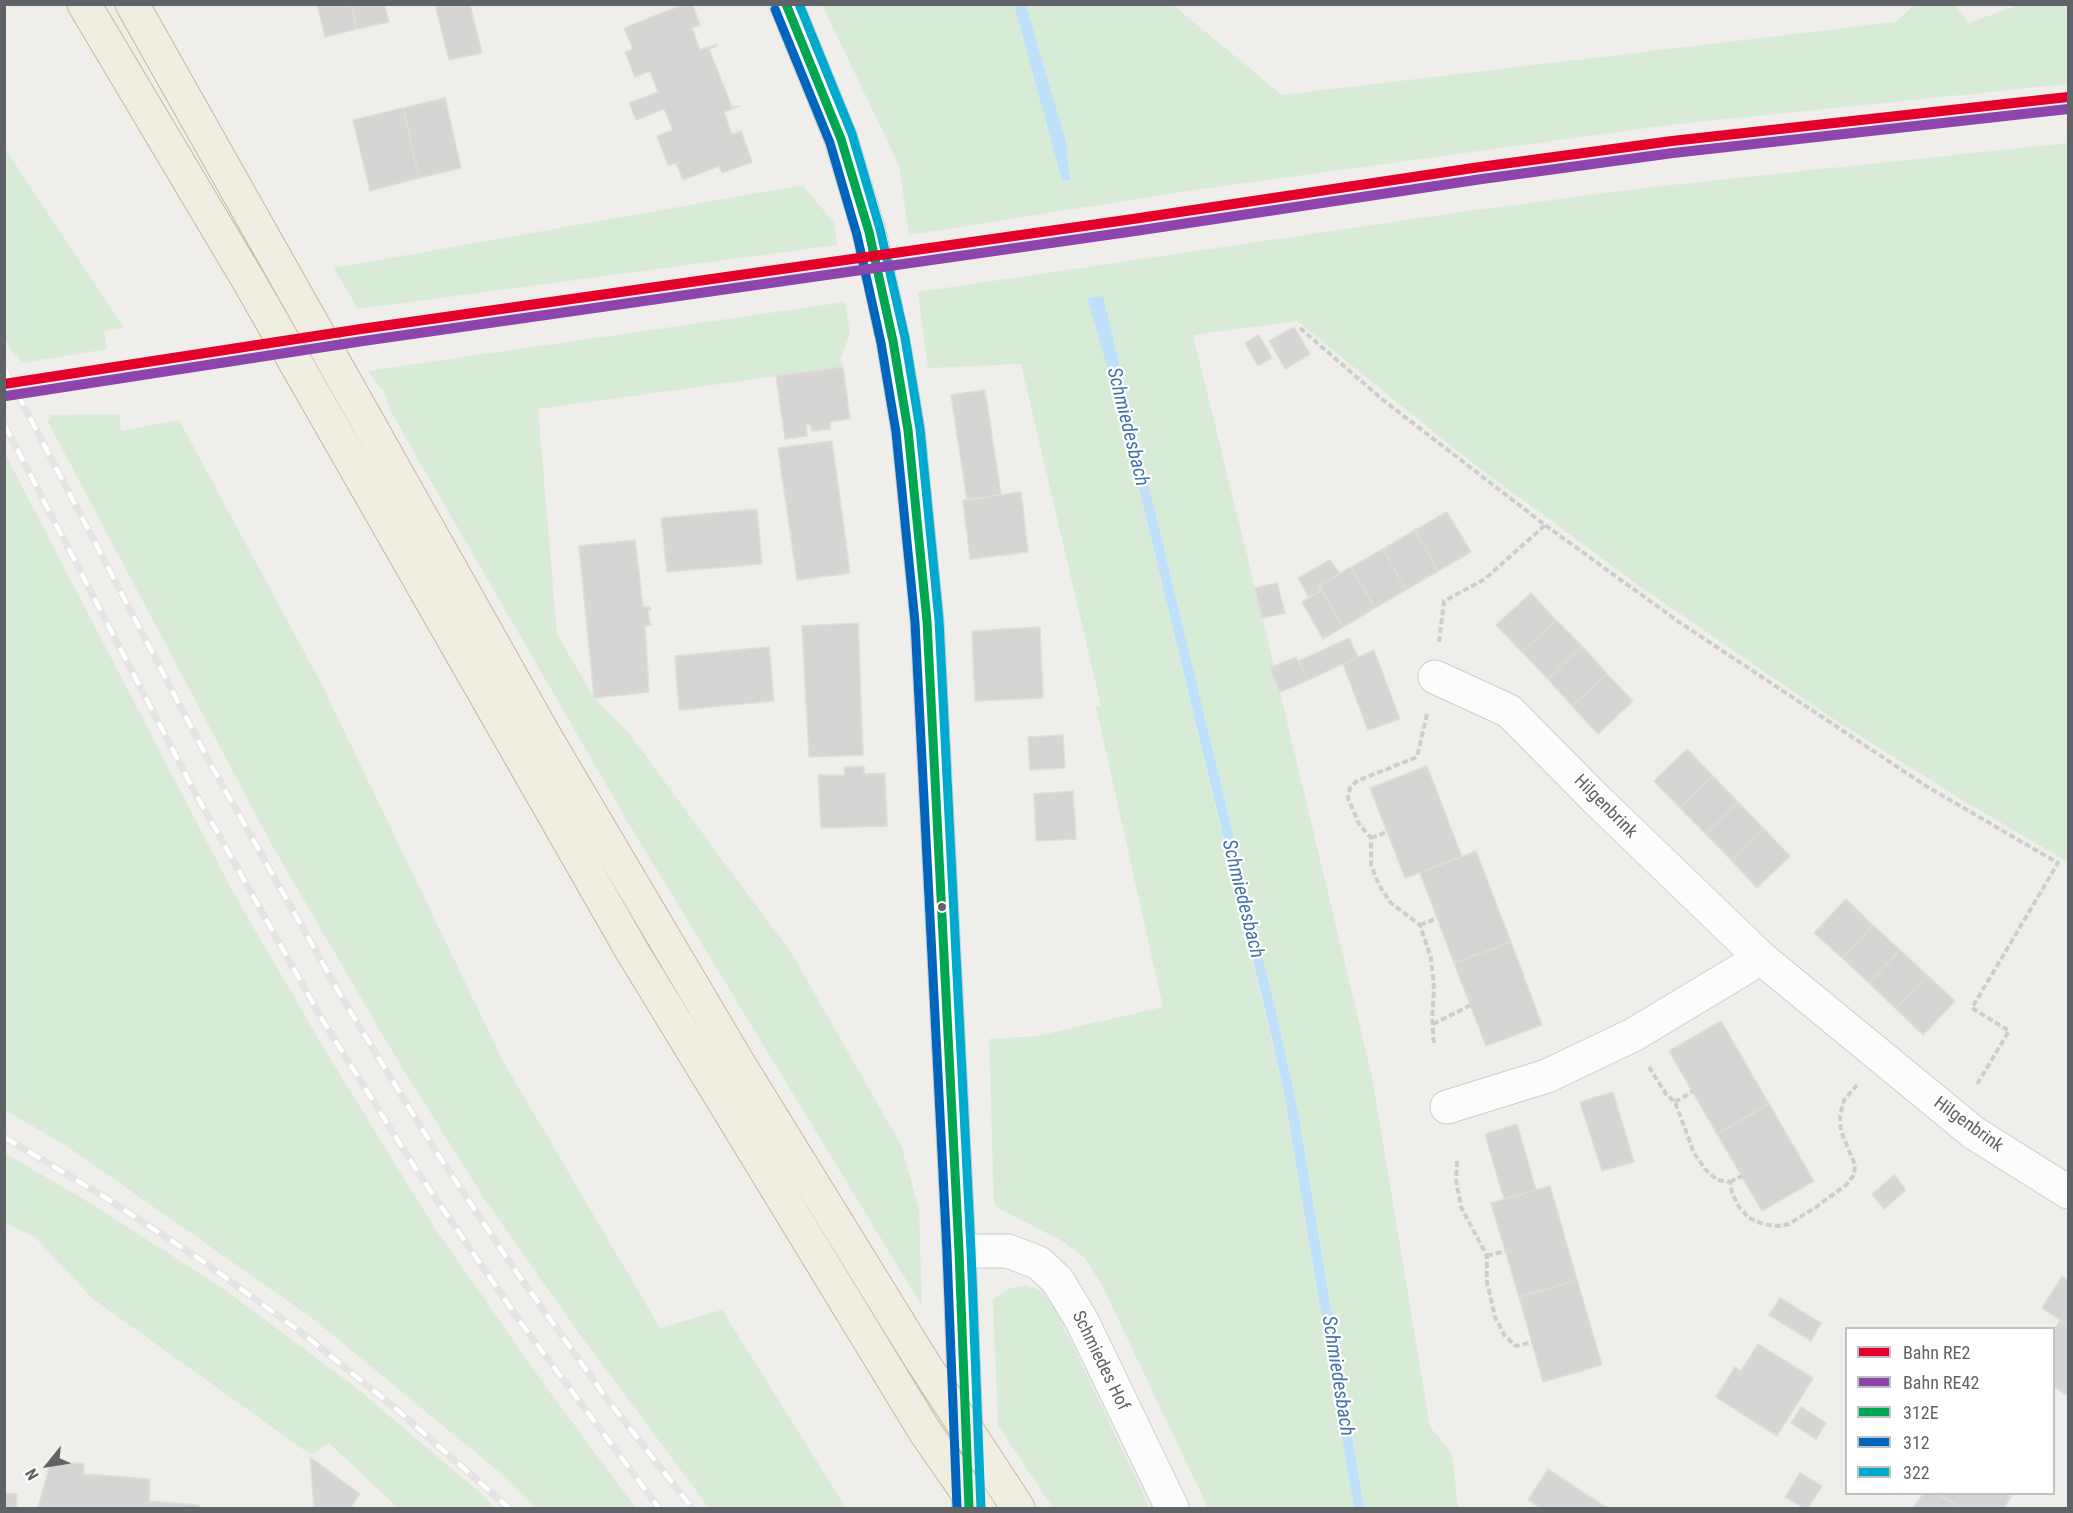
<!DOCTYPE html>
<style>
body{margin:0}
#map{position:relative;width:2073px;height:1513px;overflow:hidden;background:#efeeea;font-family:"Roboto Condensed",sans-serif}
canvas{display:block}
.frame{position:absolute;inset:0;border:6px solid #5f6368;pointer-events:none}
.legend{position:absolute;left:1845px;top:1327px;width:210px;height:168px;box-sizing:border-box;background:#fff;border:2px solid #bfc1c3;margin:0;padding:8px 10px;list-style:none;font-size:18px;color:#5f6368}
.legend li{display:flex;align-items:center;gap:12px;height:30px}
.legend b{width:30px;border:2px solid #bfc1c3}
.north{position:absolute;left:18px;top:1435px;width:60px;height:60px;-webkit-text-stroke:4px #fff;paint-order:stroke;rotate:240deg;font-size:16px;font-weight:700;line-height:24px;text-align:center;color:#5f6368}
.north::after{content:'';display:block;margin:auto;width:21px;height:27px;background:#5f6368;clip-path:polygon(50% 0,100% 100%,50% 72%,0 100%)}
</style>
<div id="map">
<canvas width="2073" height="1513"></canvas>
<div class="frame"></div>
<ul class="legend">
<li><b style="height:8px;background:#e4002b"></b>Bahn RE2</li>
<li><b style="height:8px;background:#8e44ad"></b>Bahn RE42</li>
<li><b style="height:8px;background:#00a651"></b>312E</li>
<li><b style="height:8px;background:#0065bd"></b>312</li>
<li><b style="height:8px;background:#00a9ce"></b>322</li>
</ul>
<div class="north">N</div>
</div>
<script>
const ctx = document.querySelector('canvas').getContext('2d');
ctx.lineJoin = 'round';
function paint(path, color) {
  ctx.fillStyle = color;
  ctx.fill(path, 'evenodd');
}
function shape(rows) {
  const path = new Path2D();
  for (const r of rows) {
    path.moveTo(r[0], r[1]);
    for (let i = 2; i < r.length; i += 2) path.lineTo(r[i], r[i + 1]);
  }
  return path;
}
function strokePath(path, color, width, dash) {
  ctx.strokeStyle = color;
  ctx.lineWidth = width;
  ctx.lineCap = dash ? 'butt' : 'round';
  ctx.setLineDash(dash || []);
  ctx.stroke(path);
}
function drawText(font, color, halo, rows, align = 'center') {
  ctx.font = font + ' "Roboto Condensed",sans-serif';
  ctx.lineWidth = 4.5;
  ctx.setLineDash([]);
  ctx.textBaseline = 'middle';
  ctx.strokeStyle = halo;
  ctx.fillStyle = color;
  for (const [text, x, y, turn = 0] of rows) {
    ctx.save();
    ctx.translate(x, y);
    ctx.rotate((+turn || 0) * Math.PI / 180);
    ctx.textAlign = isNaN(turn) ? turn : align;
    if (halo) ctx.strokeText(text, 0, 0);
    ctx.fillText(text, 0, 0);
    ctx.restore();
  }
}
const green = shape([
 [822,5,1014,5,1062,181,1070,180,1066,141,1026,5,1173,5,1282,95,1895,22,1915,5,1955,5,1969,23,2018,5,2068,5,2068,84,1669,125,1187,191,909,235,899,165],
 [2068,143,2068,857,2066,861,1959,798,1829,716,1638,585,1462,455,1297,321,1193,335,1274,666,1270,668,1280,692,1372,1077,1430,1427,1452,1453,1458,1508,1364,1508,1298,1112,1280,1029,1103,296,1087,298,1122,418,1284,1092,1354,1508,1208,1508,1102,1285,1084,1257,1062,1241,996,1207,994,1202,989,1039,1037,1036,1163,1007,1096,707,1101,706,1021,364,928,368,918,292,1454,213,1643,188],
 [4,147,124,328,104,331,107,349,22,363,17,355,14,355,5,337],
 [803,185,834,223,837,245,358,309,334,268],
 [845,302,850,333,841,358,843,367,538,409,557,634,594,698,627,731,792,954,901,1145,919,1209,922,1306,629,824,392,414,384,392,367,371],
 [119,414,121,431,179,420,321,683,503,1061,660,1328,722,1310,846,1508,709,1508,586,1343,485,1200,395,1056,273,847,47,420,51,419,49,415],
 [4,452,234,894,325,1050,432,1224,541,1380,636,1508,535,1508,498,1471,312,1318,68,1147,5,1110],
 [5,1153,95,1206,225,1290,354,1386,479,1492,495,1508,398,1508,329,1443,311,1455,93,1299,35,1237,5,1223],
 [1025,1285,1042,1291,1054,1306,1150,1508,1053,1508,998,1425,993,1299,1008,1289]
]);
const water = shape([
 [1014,5,1026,5,1066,141,1070,180,1062,181],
 [1103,296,1280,1029,1298,1112,1364,1508,1354,1508,1284,1092,1267,1018,1122,418,1087,298]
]);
const building = shape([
 [317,4,351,4,357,29,325,37,317,4],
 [351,4,384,4,389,22,357,29,351,4],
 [435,4,470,4,482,53,449,60,435,4],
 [685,4,692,4,700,25,692,28,700,50,717,44,715,47,709,49,732,107,740,106,724,112,732,134,741,131,752,162,722,173,719,166,683,180,676,163,668,165,657,136,673,130,664,109,636,120,629,103,658,92,650,71,635,77,625,52,633,49,624,28,685,4],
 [445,98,461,168,419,178,403,108,445,98],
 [403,108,419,178,370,191,353,120,403,108],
 [1294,327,1310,354,1285,369,1269,341,1294,327],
 [1259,335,1272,358,1258,366,1245,343,1259,335],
 [843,367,850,419,830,422,830,429,812,431,810,424,806,425,807,436,785,439,776,376,843,367],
 [985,390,1001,495,967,500,951,395,985,390],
 [832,441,850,573,797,580,778,448,832,441],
 [1021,492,1028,552,970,559,963,500,1021,492],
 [757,509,762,564,667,572,661,518,757,509],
 [1447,512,1471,552,1438,571,1415,530,1447,512],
 [1415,530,1438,571,1406,590,1383,549,1415,530],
 [635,540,643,607,650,607,651,610,648,610,650,623,652,625,645,626,649,692,594,698,579,546,635,540],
 [1383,549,1406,590,1375,608,1351,567,1383,549],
 [1330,560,1340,574,1319,586,1322,590,1309,597,1298,578,1330,560],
 [1351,567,1375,608,1343,627,1319,586,1351,567],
 [1277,583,1285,613,1262,618,1255,588,1277,583],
 [1322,590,1343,627,1323,639,1302,602,1322,590],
 [1531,593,1556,620,1522,652,1496,625,1531,593],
 [1556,620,1582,646,1548,679,1522,652,1556,620],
 [858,623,863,755,809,757,802,626,858,623],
 [1040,627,1043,698,975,701,972,631,1040,627],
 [1349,638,1358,657,1308,680,1299,661,1349,638],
 [1582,646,1607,674,1572,706,1548,679,1582,646],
 [769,647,774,701,679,710,675,656,769,647],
 [1374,650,1400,719,1368,730,1343,664,1374,650],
 [1296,657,1297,661,1299,661,1308,680,1280,692,1270,668,1296,657],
 [1607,674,1633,701,1598,734,1572,706,1607,674],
 [1063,735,1065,768,1030,770,1028,737,1063,735],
 [1687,749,1713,776,1680,808,1654,781,1687,749],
 [864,766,864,774,885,773,887,826,821,828,818,775,845,775,844,767,864,766],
 [1427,766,1462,857,1405,878,1370,788,1427,766],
 [1713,776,1738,802,1706,834,1680,808,1713,776],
 [1073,791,1076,839,1036,841,1034,794,1073,791],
 [1738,802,1764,829,1732,861,1706,834,1738,802],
 [1764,829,1790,856,1757,888,1732,861,1764,829],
 [1476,851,1511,942,1454,963,1420,873,1476,851],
 [1846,899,1873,925,1842,958,1814,933,1846,899],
 [1873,925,1900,950,1869,983,1842,958,1873,925],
 [1511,942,1542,1025,1486,1046,1454,963,1511,942],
 [1900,950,1927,975,1896,1009,1869,983,1900,950],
 [1927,975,1955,1001,1923,1035,1896,1009,1927,975],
 [1721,1021,1769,1104,1717,1134,1669,1051,1721,1021],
 [1613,1092,1634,1162,1602,1171,1580,1102,1613,1092],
 [1769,1104,1814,1181,1762,1211,1717,1134,1769,1104],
 [1517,1124,1536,1190,1504,1199,1485,1134,1517,1124],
 [1894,1175,1906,1190,1884,1209,1872,1194,1894,1175],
 [1550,1186,1577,1280,1519,1297,1491,1203,1550,1186],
 [2062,1276,2068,1281,2068,1325,2042,1308,2062,1276],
 [1577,1280,1602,1365,1543,1382,1519,1297,1577,1280],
 [1780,1298,1821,1323,1811,1341,1769,1315,1780,1298],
 [2060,1320,2068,1325,2068,1396,2054,1387,2054,1331,2060,1320],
 [1758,1344,1813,1378,1777,1436,1716,1397,1735,1367,1741,1371,1758,1344],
 [1801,1407,1826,1423,1816,1439,1791,1423,1801,1407],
 [310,1457,360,1494,350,1508,314,1508,310,1457],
 [51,1461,84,1464,83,1474,150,1479,149,1508,38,1508,51,1461],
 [1548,1469,1607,1508,1541,1508,1528,1500,1548,1469],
 [1800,1473,1822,1486,1808,1508,1804,1508,1785,1497,1800,1473],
 [4,1493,17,1494,16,1508,4,1508,4,1493],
 [1923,1494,1938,1494,1962,1508,1913,1508,1923,1494],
 [1938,1494,2005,1494,2011,1497,2004,1508,1962,1508,1938,1494],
 [149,1501,199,1505,199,1508,149,1508,149,1501]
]);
const path = shape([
 [1300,328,1383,400,1545,525,1679,622,1926,786,2058,863,1972,1008,2009,1031,1976,1086],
 [1439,642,1444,601,1485,579,1545,525],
 [1427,714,1417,757,1357,781,1350,788,1348,798,1359,824,1371,838,1371,865,1379,885,1391,903,1420,925,1431,958,1434,989,1432,1018,1434,1045],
 [1371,838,1387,832],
 [1420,925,1437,918],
 [1433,1024,1471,1005],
 [1649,1067,1666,1094,1675,1102,1694,1153,1705,1169,1717,1180,1730,1182,1732,1193,1739,1207,1749,1218,1763,1224,1778,1226,1789,1224,1816,1207,1846,1185,1854,1175,1855,1165,1841,1131,1840,1116,1844,1100,1857,1085],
 [1675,1102,1693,1091],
 [1457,1161,1456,1180,1461,1207,1487,1256,1487,1282,1495,1317,1505,1336,1516,1346,1532,1342],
 [1730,1182,1742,1176],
 [1487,1256,1505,1251]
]);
const minor = shape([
 [786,4,841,139,869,232,893,341,908,430,927,621,959,1251,969,1508],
 [1435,677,1509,711,1596,799,1761,958,1974,1133,2068,1192],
 [1447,1107,1547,1076,1633,1035,1761,958],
 [959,1251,1008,1251,1039,1263,1058,1281,1082,1321,1172,1508]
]);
const highway = shape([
 [84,4,250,283,632,951,924,1430],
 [132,4,546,738,737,1061,922,1361],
 [1003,1485,1018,1508]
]);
const rail = shape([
 [4,368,211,765,345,1003,435,1150,510,1263,607,1399,692,1508],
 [4,424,193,789,323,1021,419,1174,521,1323,659,1508],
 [4,1137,103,1196,204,1262,302,1333,394,1407,509,1508]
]);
const highwayBridge = shape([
 [922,1361,1003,1485],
 [924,1430,978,1508]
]);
const bus1 = shape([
 [786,4,841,139,869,232,893,341,908,430,927,621,959,1251,969,1508]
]);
const bus2 = shape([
 [775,9,830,143,857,235,881,343,896,432,915,622,947,1252,957,1508]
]);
const bus3 = shape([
 [799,4,852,134,880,229,905,338,920,429,939,620,971,1250,981,1508]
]);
const rail1 = shape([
 [4,384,361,329,1133,219,1480,167,1672,141,2068,97]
]);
const rail2 = shape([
 [6,396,363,341,1135,231,1482,179,1673,153,2068,109]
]);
const markers = [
 [942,907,5,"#5f6368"]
];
const streetNames = [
 ["Hilgenbrink",1605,807,45],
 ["Hilgenbrink",1968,1125,36],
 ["Schmiedes Hof",1100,1361,64]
];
const waterNames = [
 ["Schmiedesbach",1127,427,76],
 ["Schmiedesbach",1242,899,76],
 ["Schmiedesbach",1337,1376,81]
];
paint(green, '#d8ebd6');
paint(water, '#bfe0f9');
paint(building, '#d6d5d3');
strokePath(building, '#deddd9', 1.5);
strokePath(minor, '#cbcccc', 35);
strokePath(highway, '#c8b996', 35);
strokePath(path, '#cacfcc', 4, [6, 3]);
strokePath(minor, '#fdfcfc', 33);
strokePath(highway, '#f0ede3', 33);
strokePath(rail, '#e4e4e4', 7);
strokePath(rail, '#fff', 4.5, [14]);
strokePath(highwayBridge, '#c8b996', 35, []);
strokePath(highwayBridge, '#f0ede3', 33);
strokePath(bus1, '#00a651', 9);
strokePath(bus2, '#0065bd', 9);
strokePath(bus3, '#00a9ce', 9);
strokePath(rail1, '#e4002b', 10);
strokePath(rail2, '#8e44ad', 10);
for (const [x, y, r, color] of markers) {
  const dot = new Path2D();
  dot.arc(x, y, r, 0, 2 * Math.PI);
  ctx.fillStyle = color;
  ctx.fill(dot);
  strokePath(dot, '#fff', 2);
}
drawText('18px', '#5f6368', '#fff', streetNames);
drawText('italic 20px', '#4174aa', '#fff', waterNames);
</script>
